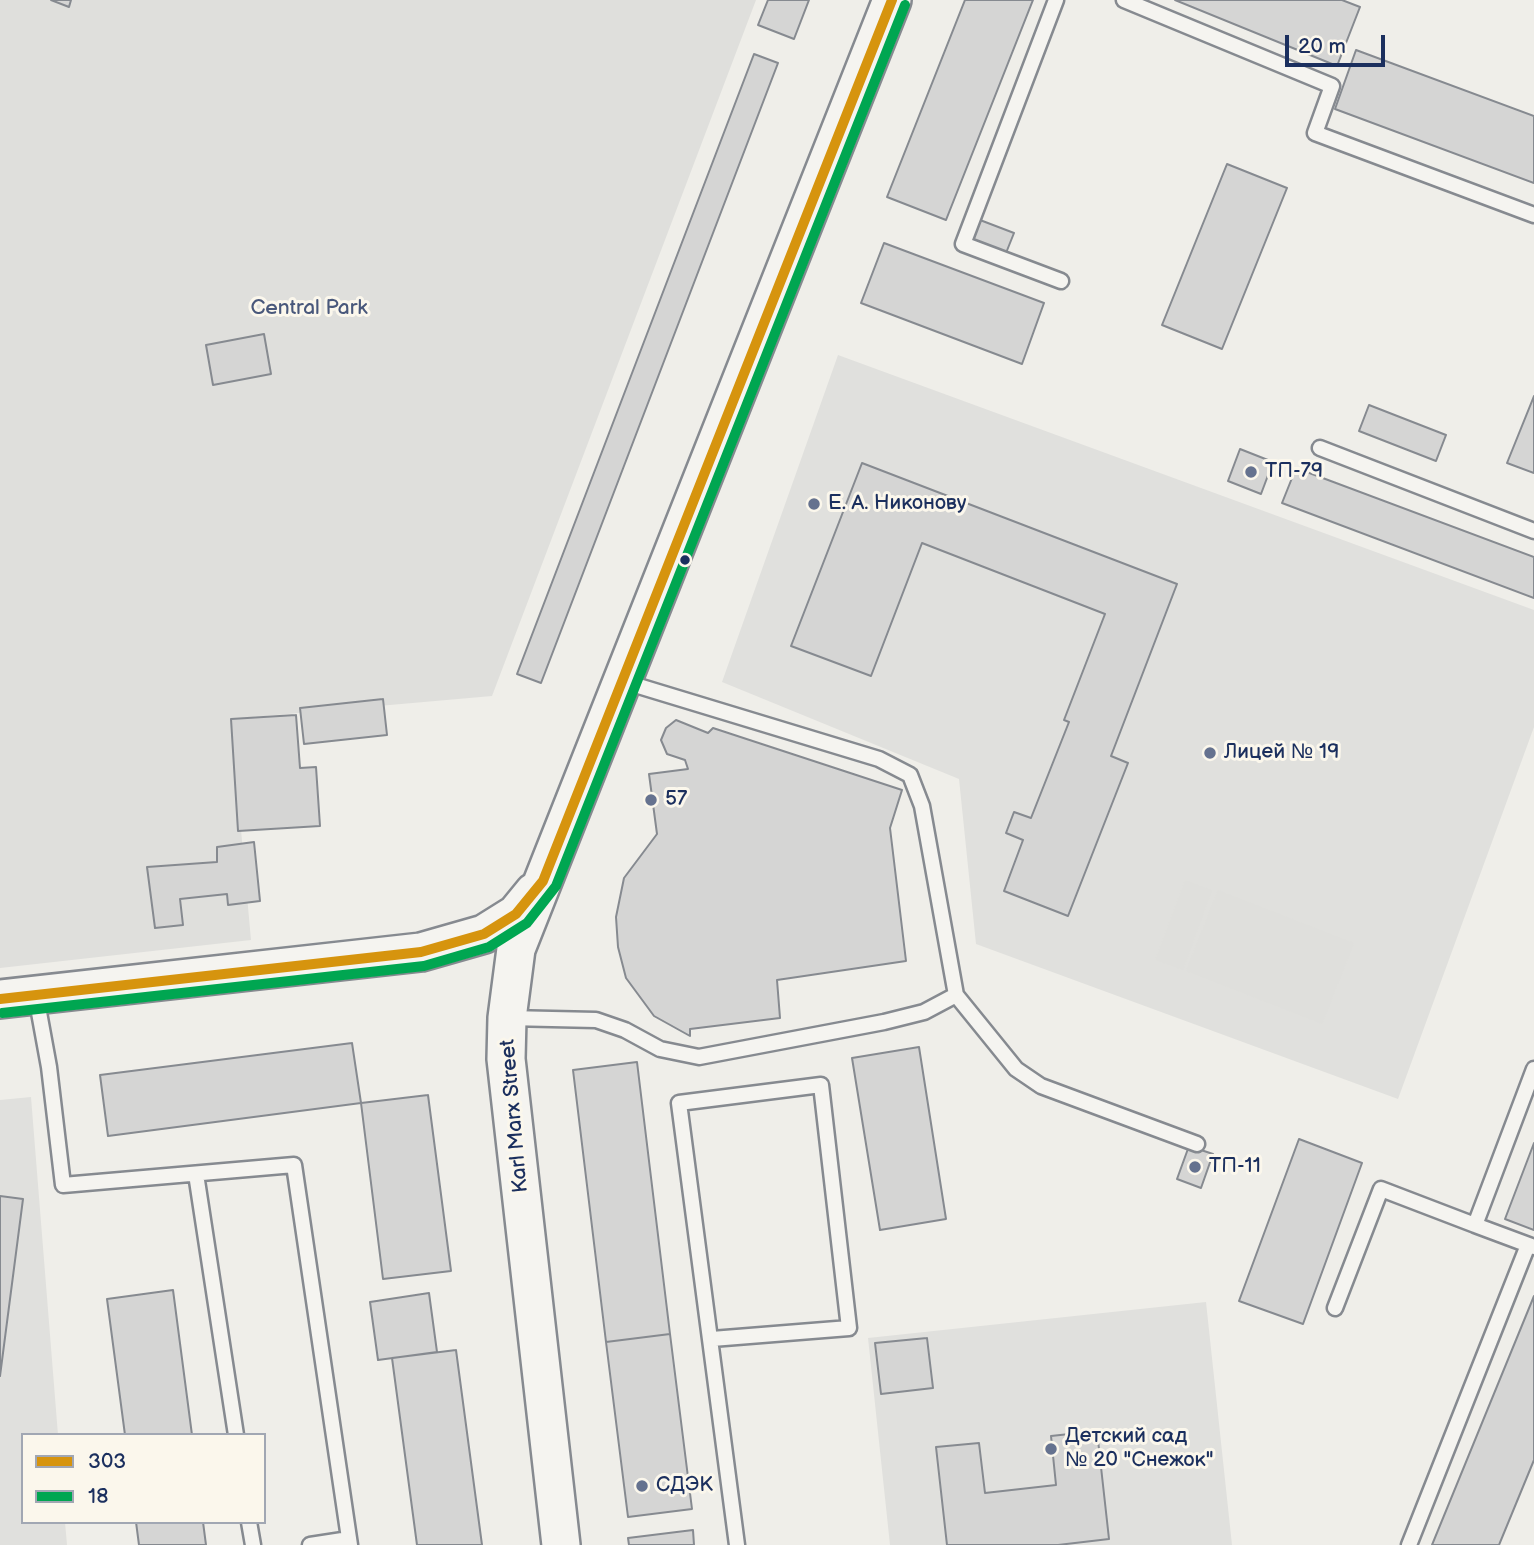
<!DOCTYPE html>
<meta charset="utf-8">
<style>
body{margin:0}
#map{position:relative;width:1534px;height:1545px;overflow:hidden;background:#efeee9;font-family:"Balsamiq Sans",sans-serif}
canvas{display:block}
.legend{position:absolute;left:21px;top:1433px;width:245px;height:91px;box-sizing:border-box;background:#fbf7ec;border:2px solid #a1a7b3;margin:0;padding:9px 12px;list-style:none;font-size:21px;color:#1b2f5e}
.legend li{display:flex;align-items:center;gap:14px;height:35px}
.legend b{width:35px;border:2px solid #a1a7b3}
.scale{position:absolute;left:1285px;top:35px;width:100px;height:32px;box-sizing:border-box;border:4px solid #1b2f5e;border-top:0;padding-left:9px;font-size:21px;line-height:24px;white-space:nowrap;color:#1b2f5e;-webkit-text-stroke:5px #fbf7ec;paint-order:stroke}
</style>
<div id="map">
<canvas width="1534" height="1545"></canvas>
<ul class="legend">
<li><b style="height:9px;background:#d6940e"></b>303</li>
<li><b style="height:9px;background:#00a651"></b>18</li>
</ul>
<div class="scale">20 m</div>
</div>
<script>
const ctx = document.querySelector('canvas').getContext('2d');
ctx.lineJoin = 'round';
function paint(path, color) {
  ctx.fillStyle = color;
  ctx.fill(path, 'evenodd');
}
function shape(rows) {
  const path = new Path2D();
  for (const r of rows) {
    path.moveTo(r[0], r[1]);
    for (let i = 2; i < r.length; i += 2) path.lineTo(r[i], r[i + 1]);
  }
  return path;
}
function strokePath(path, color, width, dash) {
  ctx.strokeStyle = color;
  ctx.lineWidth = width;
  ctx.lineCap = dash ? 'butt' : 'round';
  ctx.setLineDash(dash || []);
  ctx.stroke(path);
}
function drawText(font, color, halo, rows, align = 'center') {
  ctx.font = font + ' "Balsamiq Sans",sans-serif';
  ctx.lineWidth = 6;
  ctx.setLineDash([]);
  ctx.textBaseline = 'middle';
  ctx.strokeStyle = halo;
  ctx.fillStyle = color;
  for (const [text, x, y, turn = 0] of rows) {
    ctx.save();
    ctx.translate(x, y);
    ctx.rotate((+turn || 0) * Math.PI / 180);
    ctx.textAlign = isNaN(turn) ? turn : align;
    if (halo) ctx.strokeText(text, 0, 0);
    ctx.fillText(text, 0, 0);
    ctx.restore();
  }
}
const built = shape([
 [838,355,1534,610,1534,727,1398,1099,976,944,959,779,722,682],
 [31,1097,58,1435,23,1435,23,1522,65,1522,67,1545,0,1545,0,1100],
 [1206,1302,1232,1545,890,1545,868,1338]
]);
const green = shape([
 [0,0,756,0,492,696,231,719,251,940,0,968],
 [1185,880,1212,890,1183,970,1155,960],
 [1218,890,1354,943,1322,1024,1186,971]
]);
const building = shape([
 [51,0,71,0,69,7,51,0],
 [768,0,809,0,794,39,758,25,768,0],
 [965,0,1033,0,946,220,887,197,965,0],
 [1175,0,1342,0,1360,7,1337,66,1175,0],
 [1356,50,1534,116,1534,183,1335,109,1356,50],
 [754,54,778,63,541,683,517,674,754,54],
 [1227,164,1287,188,1222,349,1162,325,1227,164],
 [980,220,1014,233,1006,253,972,239,980,220],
 [884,243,1044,303,1022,364,861,303,884,243],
 [264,334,271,374,213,385,206,345,264,334],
 [1534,396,1534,473,1507,463,1534,396],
 [1369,405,1446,435,1436,461,1359,431,1369,405],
 [1240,449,1273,462,1261,494,1228,481,1240,449],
 [862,463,1177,584,1111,756,1128,763,1068,916,1004,891,1023,840,1006,833,1014,812,1031,818,1069,722,1064,720,1105,614,922,543,871,676,791,646,862,463],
 [1296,468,1534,557,1534,598,1282,503,1296,468],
 [383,699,387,735,304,744,300,708,383,699],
 [296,715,300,768,316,767,320,826,238,831,231,719,296,715],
 [676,720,708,733,713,728,902,790,890,828,906,961,777,980,780,1018,690,1029,690,1036,654,1016,626,978,618,947,616,917,624,878,657,834,649,774,688,769,685,760,667,754,661,740,666,728,676,720],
 [254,842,260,901,228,905,227,894,180,899,183,925,155,928,147,867,217,862,217,847,254,842],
 [352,1043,361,1103,108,1136,100,1075,352,1043],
 [919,1047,946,1219,880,1230,852,1058,919,1047],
 [637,1062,670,1334,606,1342,573,1070,637,1062],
 [428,1095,451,1271,383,1279,361,1103,428,1095],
 [1299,1139,1362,1163,1303,1324,1239,1301,1299,1139],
 [1534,1143,1534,1230,1505,1219,1534,1143],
 [1189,1146,1213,1154,1201,1188,1177,1179,1189,1146],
 [0,1196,23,1199,0,1376,0,1196],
 [173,1290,192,1435,125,1435,107,1299,173,1290],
 [429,1293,437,1352,378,1360,370,1302,429,1293],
 [1534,1296,1534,1460,1499,1545,1432,1545,1534,1296],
 [670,1334,692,1509,628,1517,606,1342,670,1334],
 [927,1338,933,1388,881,1394,875,1343,927,1338],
 [456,1350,482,1545,417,1545,392,1358,456,1350],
 [1097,1431,1109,1539,1058,1545,947,1545,936,1447,979,1443,985,1493,1056,1485,1051,1436,1097,1431],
 [136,1522,203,1522,206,1545,139,1545,136,1522],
 [693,1530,694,1545,629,1545,628,1538,693,1530]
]);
const lane = shape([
 [1056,0,963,244,1061,281],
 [1124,0,1332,86,1315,133,1534,215],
 [1320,448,1534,531],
 [622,681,879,759,910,775,922,806,956,995,1016,1069,1041,1086,1197,1144],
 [36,996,49,1067,63,1185,294,1165,350,1545],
 [508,1018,596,1020,625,1030,660,1049,699,1057,884,1022,924,1012,956,995],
 [1534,1069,1475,1225,1534,1247],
 [196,1174,236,1435],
 [1335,1308,1381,1189,1475,1225],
 [712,1339,849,1328,821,1085,679,1103,737,1545],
 [249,1522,253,1545],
 [310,1545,349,1539],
 [1409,1545,1528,1245]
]);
const secondary = shape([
 [0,999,421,952,484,934,516,914,534,892],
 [561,1545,506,1059,507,1018,516,949,892,0]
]);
const bus1 = shape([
 [0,999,421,952,484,934,516,914,543,881,892,0]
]);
const bus2 = shape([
 [2,1013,424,966,489,947,527,923,556,886,905,5]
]);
const markers = [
 [1251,472,7,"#65728f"],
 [814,504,7,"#65728f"],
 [685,560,6,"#1b2f5e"],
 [1210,753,7,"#65728f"],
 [651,800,7,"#65728f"],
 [1195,1167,7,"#65728f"],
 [1051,1449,7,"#65728f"],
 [642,1486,7,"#65728f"]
];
const parkNames = [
 ["Central Park",309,309]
];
const poiNames = [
 ["ТП-79",1265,472],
 ["Е. А. Никонову",828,504],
 ["Лицей № 19",1224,753],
 ["57",665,800],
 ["ТП-11",1209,1167],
 ["Детский сад",1065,1437],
 ["№ 20 \"Снежок\"",1065,1461],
 ["СДЭК",656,1486]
];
const streetNames = [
 ["Karl Marx Street",515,1116,-95]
];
paint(built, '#e0e0dd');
paint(green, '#dfdfdc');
paint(building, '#d5d5d4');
strokePath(building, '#868a90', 2);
strokePath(lane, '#868a90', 19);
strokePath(secondary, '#868a90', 42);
strokePath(lane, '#f5f4f0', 14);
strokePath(secondary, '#f5f4f0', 37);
strokePath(bus1, '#d6940e', 10);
strokePath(bus2, '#00a651', 10);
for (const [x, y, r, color] of markers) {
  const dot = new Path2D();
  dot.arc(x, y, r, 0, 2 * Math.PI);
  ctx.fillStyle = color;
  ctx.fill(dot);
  strokePath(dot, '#fbf7ec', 2.5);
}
drawText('21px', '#49587b', '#fbf7ec', parkNames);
drawText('21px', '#1b2f5e', '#fbf7ec', poiNames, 'left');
drawText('21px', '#1b2f5e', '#fbf7ec', streetNames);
</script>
